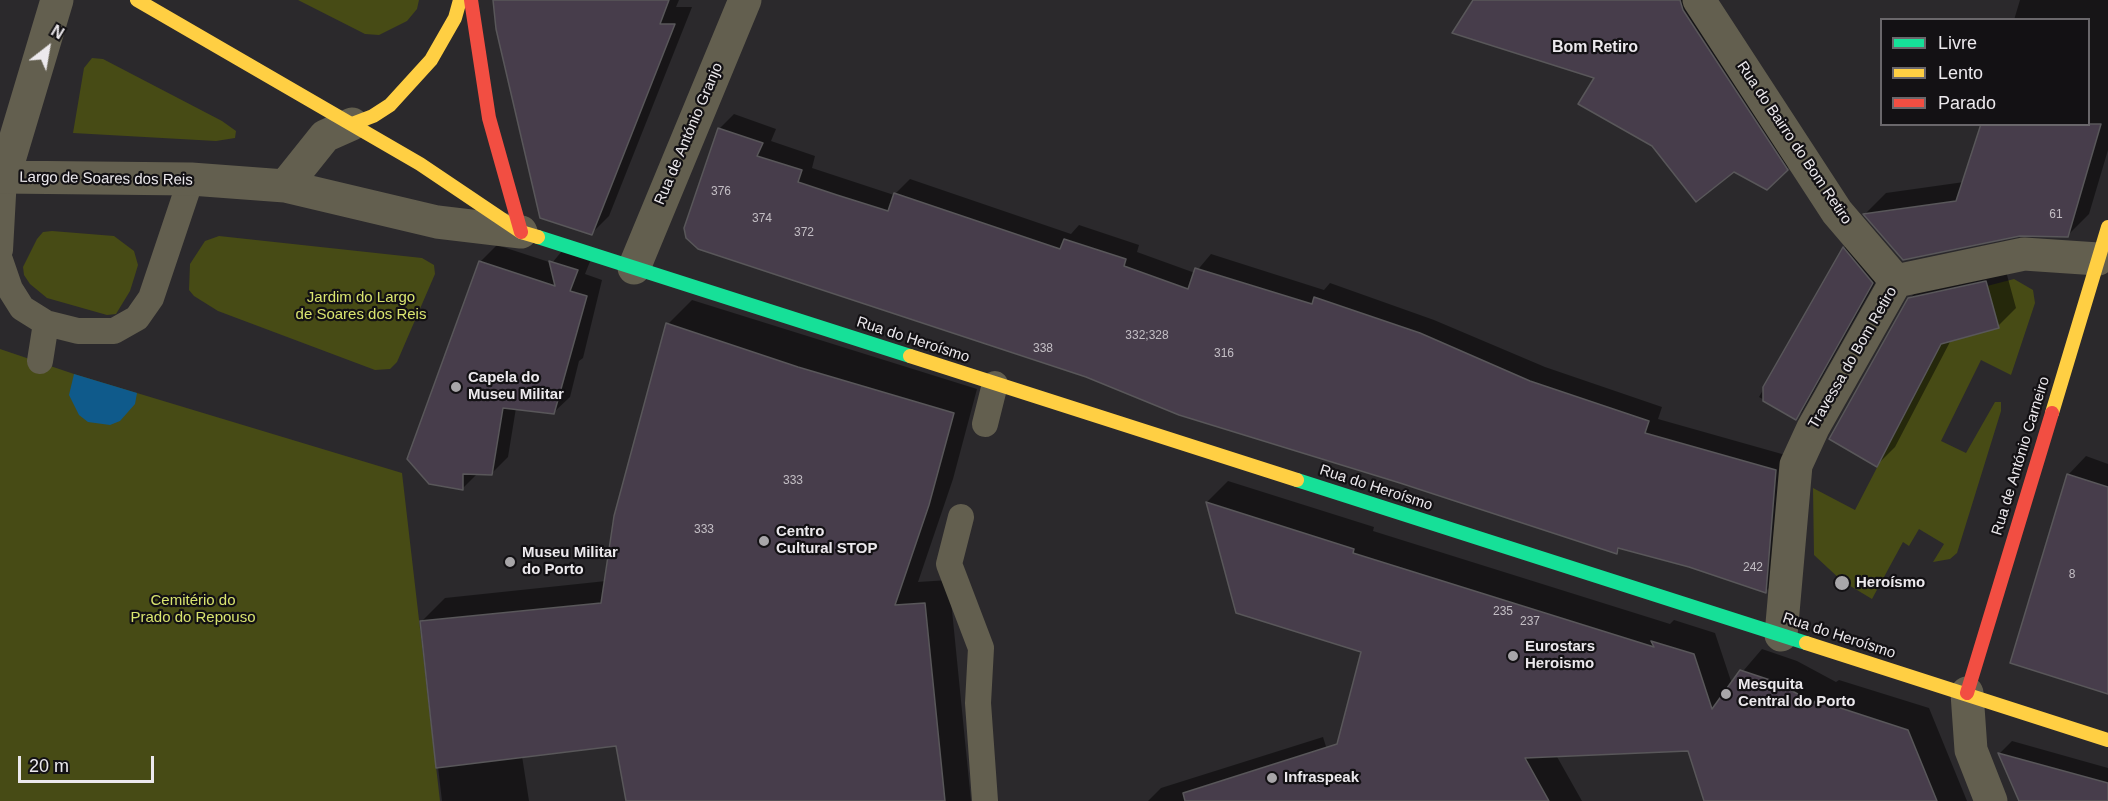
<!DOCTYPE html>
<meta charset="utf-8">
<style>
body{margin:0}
#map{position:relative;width:2108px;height:801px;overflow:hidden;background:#2b292c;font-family:Arial,sans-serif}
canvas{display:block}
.legend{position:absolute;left:1880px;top:18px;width:210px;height:108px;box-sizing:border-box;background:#131114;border:2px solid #6a676b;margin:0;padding:8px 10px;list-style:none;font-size:18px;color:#ece9ed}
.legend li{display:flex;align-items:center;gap:12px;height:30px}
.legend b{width:30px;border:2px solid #6a676b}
.north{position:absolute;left:18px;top:18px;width:60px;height:60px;-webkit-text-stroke:4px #131114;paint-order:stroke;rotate:31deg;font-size:16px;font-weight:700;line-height:24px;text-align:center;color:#ece9ed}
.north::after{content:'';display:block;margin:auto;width:21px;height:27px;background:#ece9ed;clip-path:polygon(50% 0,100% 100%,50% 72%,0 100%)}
.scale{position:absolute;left:18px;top:756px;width:136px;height:27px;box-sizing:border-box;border:3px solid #ece9ed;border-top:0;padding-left:8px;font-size:18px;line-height:21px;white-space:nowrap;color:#ece9ed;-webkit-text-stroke:4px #131114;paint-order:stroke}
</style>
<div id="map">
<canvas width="2108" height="801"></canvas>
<ul class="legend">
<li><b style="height:8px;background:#16e098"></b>Livre</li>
<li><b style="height:8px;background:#ffcf43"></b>Lento</li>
<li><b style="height:8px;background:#f24e42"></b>Parado</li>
</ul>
<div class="north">N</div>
<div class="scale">20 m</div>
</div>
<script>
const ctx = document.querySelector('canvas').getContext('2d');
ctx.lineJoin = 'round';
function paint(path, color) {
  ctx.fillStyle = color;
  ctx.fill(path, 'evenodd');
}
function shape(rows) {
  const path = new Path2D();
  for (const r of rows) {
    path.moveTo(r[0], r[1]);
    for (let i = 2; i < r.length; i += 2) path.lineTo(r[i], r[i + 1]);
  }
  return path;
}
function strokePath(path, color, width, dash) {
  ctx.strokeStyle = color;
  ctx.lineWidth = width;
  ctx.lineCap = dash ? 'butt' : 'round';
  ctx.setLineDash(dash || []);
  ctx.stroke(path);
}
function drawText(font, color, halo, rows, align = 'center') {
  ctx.font = font + ' Arial,sans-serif';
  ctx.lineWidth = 4.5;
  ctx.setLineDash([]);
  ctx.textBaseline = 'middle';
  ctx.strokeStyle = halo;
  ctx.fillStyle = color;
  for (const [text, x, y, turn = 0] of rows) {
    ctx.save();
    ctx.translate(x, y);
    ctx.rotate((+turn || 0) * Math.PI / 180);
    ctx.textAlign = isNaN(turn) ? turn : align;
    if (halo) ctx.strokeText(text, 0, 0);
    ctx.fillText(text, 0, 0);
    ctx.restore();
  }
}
const green = shape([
 [298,0,419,0,417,9,407,21,379,35,365,34],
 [92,58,103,59,222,121,236,131,235,138,216,141,73,133,84,68],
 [52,231,114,236,134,251,138,265,135,275,130,291,116,314,107,315,47,298,30,284,24,275,23,267,37,239,43,232],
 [219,236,422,258,434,265,435,274,397,362,390,369,375,370,218,311,194,296,189,290,190,264,205,241],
 [2014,279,2033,290,2035,303,2011,375,1981,360,1941,441,1966,453,1995,402,2001,402,2001,411,1957,553,1950,559,1933,562,1944,544,1919,529,1909,546,1903,542,1872,599,1842,581,1814,555,1813,488,1855,510,1941,344,1987,286],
 [0,349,74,374,402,473,440,801,0,801]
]);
const water = shape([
 [74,374,137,393,135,404,120,421,110,425,88,422,79,415,69,395]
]);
const shadow = shape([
 [494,0,679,0,676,7,692,7,609,216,592,233],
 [1475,0,1706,0,1805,151,1787,169,1734,170,1596,77],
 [2020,0,2108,0,2108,150,2089,214,2067,236,1865,214,1886,193,1964,182,2088,124,2088,20,2014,20],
 [734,114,776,129,771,141,815,156,812,168,894,195,910,179,1071,234,1079,225,1139,245,1137,252,1195,273,1211,254,1324,290,1330,283,1434,320,1545,367,1662,407,1658,419,1789,456,1780,577,1766,591,1690,566,1621,547,1616,553,1119,387,686,228,720,128],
 [1850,242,1879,276,1802,412,1796,418,1759,397,1844,248],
 [497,245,552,263,567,245,593,254,585,274,602,280,583,358,579,361,570,397,553,413,516,408,508,457,491,474,478,473,462,489,430,482,480,262],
 [2004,264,2016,308,1998,326,1951,340,1895,447,1877,465,1909,299,1928,280],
 [692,300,977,389,953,479,918,582,949,580,971,801,628,801,617,744,522,756,529,801,442,801,421,622,445,598,606,581,668,324],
 [2086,456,2108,464,2108,693,2068,475],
 [1228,481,1374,527,1373,531,1670,624,1674,620,1715,633,1732,684,1762,649,1797,661,1836,682,1839,680,1929,708,1967,801,1706,801,1689,750,1556,755,1582,801,1382,801,1363,651,1237,612,1207,502],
 [1323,737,1343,801,1148,801,1161,788],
 [2012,741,2108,768,2108,801,2021,801,2000,753]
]);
const building = shape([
 [493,0,669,0,660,24,675,24,592,235,540,218,496,29,493,0],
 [1473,0,1680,0,1683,10,1788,170,1767,190,1734,172,1696,202,1652,146,1578,104,1594,78,1452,33,1473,0],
 [1981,124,2101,124,2068,237,2020,236,1903,260,1863,214,1956,201,1981,124],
 [718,128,763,143,757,156,802,170,798,182,837,195,888,211,894,193,1060,249,1064,239,1126,259,1124,266,1188,289,1195,268,1312,304,1314,297,1420,333,1530,381,1649,421,1645,433,1776,470,1766,593,1689,567,1618,548,1617,554,1400,483,1179,415,1086,377,698,249,686,238,684,228,718,128],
 [1843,247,1873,283,1796,420,1763,401,1763,387,1843,247],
 [479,261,555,286,549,261,578,270,570,291,587,296,554,414,503,408,492,475,463,474,463,490,429,484,407,459,479,261],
 [1986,281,1999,328,1941,344,1877,467,1829,439,1908,298,1986,281],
 [666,323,798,367,954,413,929,505,895,605,925,603,945,801,626,801,616,746,436,768,420,621,601,603,614,516,666,323],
 [2067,474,2108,487,2108,694,2010,663,2067,474],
 [1206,502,1354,549,1353,553,1654,647,1651,641,1694,654,1712,709,1740,670,1776,682,1814,703,1816,700,1908,730,1937,801,1704,801,1688,751,1525,758,1549,801,1185,801,1183,793,1337,744,1361,652,1236,613,1206,502],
 [1998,753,2108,783,2108,801,2019,801,1998,753]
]);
const lane = shape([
 [0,250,4,177],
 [0,260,10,289,22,308,46,323,78,331,114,331,137,318,151,298,191,179],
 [40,361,46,323],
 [985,424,995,384],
 [961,517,949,564,981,648,978,703,985,801]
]);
const street = shape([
 [1699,0,1837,212,1896,281],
 [0,177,191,179,285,186,437,222,521,232],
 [4,177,57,0],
 [285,186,325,136,352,124],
 [634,268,745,0],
 [1781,635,1796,465,1813,428,1896,281,2024,254,2098,259],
 [1967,693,1971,750,1991,801]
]);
const fast = shape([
 [538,237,910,356],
 [1297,480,1806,643]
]);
const slow = shape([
 [137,0,420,164,521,232,538,237],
 [352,124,373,116,390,105,431,60,455,18,460,0],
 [910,356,1297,480],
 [2052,413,2108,227],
 [1806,643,2108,740]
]);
const jam = shape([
 [471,0,489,118,521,232],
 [1967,693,2052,413]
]);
const markers = [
 [456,387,6,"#a8a6a9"],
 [764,541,6,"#a8a6a9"],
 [510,562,6,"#a8a6a9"],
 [1842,583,8,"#a8a6a9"],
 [1513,656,6,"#a8a6a9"],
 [1726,694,6,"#a8a6a9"],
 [1272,778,6,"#a8a6a9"]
];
const numberNames = [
 ["376",721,192],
 ["61",2056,215],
 ["374",762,219],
 ["372",804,233],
 ["332;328",1147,336],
 ["338",1043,349],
 ["316",1224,354],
 ["333",793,481],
 ["333",704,530],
 ["242",1753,568],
 ["8",2072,575],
 ["235",1503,612],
 ["237",1530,622]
];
const streetNames = [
 ["Rua de António Granjo",689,134,-67],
 ["Rua do Bairro do Bom Retiro",1794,143,56],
 ["Largo de Soares dos Reis",106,179,1],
 ["Rua do Heroísmo",913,340,18],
 ["Travessa do Bom Retiro",1853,358,-60],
 ["Rua de António Carneiro",2021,456,-73],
 ["Rua do Heroísmo",1376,488,18],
 ["Rua do Heroísmo",1839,636,18]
];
const parkNames = [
 ["Jardim do Largo",361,298],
 ["de Soares dos Reis",361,315],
 ["Cemitério do",193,601],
 ["Prado do Repouso",193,618]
];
const poiNames = [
 ["Capela do",468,378],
 ["Museu Militar",468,395],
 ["Centro",776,532],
 ["Cultural STOP",776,549],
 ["Museu Militar",522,553],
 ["do Porto",522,570],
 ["Heroísmo",1856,583],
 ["Eurostars",1525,647],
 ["Heroismo",1525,664],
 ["Mesquita",1738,685],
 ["Central do Porto",1738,702],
 ["Infraspeak",1284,778]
];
const neighbourhoodNames = [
 ["Bom Retiro",1595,48]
];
paint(green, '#474b15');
paint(water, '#0f5a8b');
paint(shadow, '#0007');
paint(building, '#473d4b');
strokePath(building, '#59575a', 1.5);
strokePath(lane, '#635f4f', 26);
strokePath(street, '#635f4f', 33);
strokePath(fast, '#16e098', 14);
strokePath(slow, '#ffcf43', 14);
strokePath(jam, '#f24e42', 14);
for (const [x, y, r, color] of markers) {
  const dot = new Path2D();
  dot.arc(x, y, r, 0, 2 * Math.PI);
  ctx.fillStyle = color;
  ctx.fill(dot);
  strokePath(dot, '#131114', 2);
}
drawText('12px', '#c3bec4', null, numberNames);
drawText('15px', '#ece9ed', '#131114', streetNames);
drawText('15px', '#d9e46f', '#131114', parkNames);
drawText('bold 15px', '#ece9ed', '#131114', poiNames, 'left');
drawText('bold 16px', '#ece9ed', '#131114', neighbourhoodNames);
</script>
